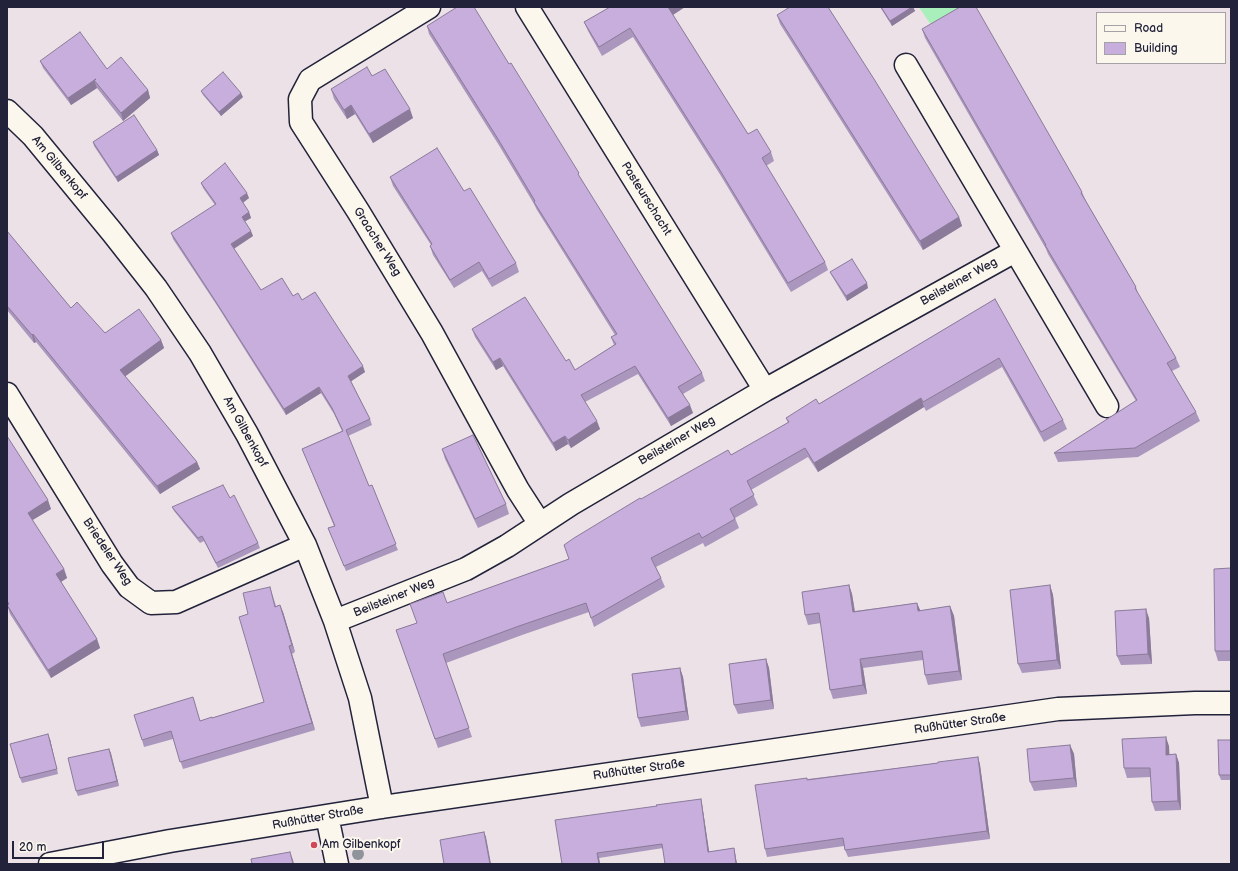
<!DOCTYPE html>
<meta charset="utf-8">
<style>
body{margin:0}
#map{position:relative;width:1238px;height:871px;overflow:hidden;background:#ebe1e7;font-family:"Balsamiq Sans",sans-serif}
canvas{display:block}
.frame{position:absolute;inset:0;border:8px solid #22223b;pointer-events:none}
.legend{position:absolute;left:1096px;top:12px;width:130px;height:52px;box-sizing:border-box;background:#fbf7ec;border:1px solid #a4a2a5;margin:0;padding:5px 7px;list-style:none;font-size:12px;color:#22223b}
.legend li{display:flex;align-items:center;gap:8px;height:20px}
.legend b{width:20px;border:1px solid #a4a2a5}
.scale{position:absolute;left:12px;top:841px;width:92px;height:18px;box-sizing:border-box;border:2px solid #22223b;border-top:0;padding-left:5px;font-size:12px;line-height:14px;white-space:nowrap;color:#22223b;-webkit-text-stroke:3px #fbf7ec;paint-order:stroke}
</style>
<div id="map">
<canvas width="1238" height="871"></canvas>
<div class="frame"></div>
<ul class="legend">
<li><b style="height:5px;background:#fbf7ec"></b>Road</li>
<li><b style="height:11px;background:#c7aedc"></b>Building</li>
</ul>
<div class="scale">20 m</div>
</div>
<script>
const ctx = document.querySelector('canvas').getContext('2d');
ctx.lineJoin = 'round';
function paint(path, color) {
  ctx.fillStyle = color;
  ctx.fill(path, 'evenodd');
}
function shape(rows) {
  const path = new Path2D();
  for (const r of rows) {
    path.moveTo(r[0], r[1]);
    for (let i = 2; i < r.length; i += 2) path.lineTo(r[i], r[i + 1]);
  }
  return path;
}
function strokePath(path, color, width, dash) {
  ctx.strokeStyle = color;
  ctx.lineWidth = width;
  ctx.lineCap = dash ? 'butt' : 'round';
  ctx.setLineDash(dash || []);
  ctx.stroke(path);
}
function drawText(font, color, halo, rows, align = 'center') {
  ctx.font = font + ' "Balsamiq Sans",sans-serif';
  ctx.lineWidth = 4;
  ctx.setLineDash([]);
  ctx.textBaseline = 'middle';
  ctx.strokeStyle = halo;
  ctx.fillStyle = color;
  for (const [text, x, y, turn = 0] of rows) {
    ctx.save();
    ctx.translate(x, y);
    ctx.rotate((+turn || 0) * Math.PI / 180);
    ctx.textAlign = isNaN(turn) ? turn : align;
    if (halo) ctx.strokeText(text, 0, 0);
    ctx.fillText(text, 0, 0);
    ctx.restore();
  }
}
const green = shape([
 [919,7,970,7,933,28]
]);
const street = shape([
 [429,7,310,80,300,99,301,122,358,211,432,333,518,490,540,524],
 [527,7,765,390],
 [906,65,1107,406],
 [7,111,33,136,112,232,156,288,200,353,247,434,305,545,335,621,360,698,382,807],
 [7,394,112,564,129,587,151,603,176,602,305,545],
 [335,621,466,569,507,546,571,504,765,390,1015,251],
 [327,816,337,864],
 [50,864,170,841,382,807,1058,709,1195,703,1231,703]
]);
const trees = [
 [358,854]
];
const wall = shape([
 [610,7,685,7,673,15,748,134,771,152,774,161,766,166,825,262,828,270,791,292,721,176,633,37,602,56,588,31,584,22],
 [880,7,913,7,915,11,892,26],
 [777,15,959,217,962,226,923,250,780,24],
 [427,26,509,64,702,373,705,381,683,394,693,413,671,426,638,374,585,402,600,429,571,448,568,444,556,451,503,366,496,370,475,337,472,329,566,361,575,370,614,345,611,337,615,335,537,210,534,204,500,147,429,34],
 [922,29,1082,192,1086,201,1136,287,1139,296,1176,358,1180,367,1172,371,1196,412,1200,421,1138,457,1058,462,1054,453,1136,401,1048,254,1046,249,925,38],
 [40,61,107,69,148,90,150,98,123,121,97,88,71,105,43,68],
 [372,76,413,118,373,143,355,114,347,119,334,99,331,89],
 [201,91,243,97,221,116,203,95],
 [93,142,157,150,159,155,118,182,94,146],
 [390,177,464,191,516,263,519,272,492,287,482,271,454,288,433,255,430,246,431,245,393,186],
 [201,183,249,198,243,203,249,212,251,218,245,221,253,236,234,249,261,290,293,296,302,300,365,372,351,381,370,419,372,425,348,436,369,486,398,550,346,571,328,528,334,526,302,449,342,431,334,414,321,393,286,415,218,307,173,239,171,233,215,205,203,188],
 [7,231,71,308,105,333,161,340,164,348,125,376,197,462,200,469,160,494,36,342,34,343,7,310],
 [830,272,868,288,847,301,832,276],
 [995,299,1063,420,1067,429,1044,442,1002,367,926,411,924,407,818,472,808,457,751,490,758,505,735,518,739,528,705,547,703,543,656,567,661,578,665,587,594,627,589,612,522,635,446,663,472,737,438,748,396,630,417,623,447,603,569,559,641,499,731,455,788,423,786,418,819,404],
 [7,436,51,509,32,520,64,569,67,578,61,582,97,639,100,648,51,678,10,614,7,605],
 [442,449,506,504,509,514,478,528,445,459],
 [230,498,258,543,260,548,218,568,204,541,200,543,174,511,172,507],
 [1231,568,1231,661,1218,661,1215,651],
 [849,585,852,594,855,611,917,603,920,611,950,606,954,616,962,680,928,685,925,675,923,660,863,668,867,694,833,699,830,690,821,623,808,625,805,615],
 [1050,585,1053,595,1061,669,1022,673,1018,664],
 [270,587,276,606,280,605,283,612,295,652,292,654,315,730,183,769,173,739,144,747,142,740,193,697,200,721,212,718,264,702,248,614],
 [1149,618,1152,664,1121,665,1117,656],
 [766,659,769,668,774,709,738,714,734,705],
 [680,668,683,677,689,720,641,727,638,718],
 [50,739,58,774,22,783,20,778],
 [1231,740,1231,780,1221,780,1219,775],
 [1070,745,1074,754,1077,787,1034,791,1030,782],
 [1169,746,1169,755,1176,754,1179,763,1181,810,1155,811,1152,802,1151,777,1127,778,1124,768],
 [109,749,119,786,78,796,76,791],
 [978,757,980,765,990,839,848,857,845,850,844,846,767,857,765,849,808,779,938,763],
 [701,799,702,804,709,852,734,848,735,853,737,864,665,864,663,848,599,858,600,864,562,864,657,806]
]);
const shadedWall = shape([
 [668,7,685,7,671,16],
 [912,7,913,7,915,11,892,26,890,21],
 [94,80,97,88,71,105,68,98],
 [148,90,150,98,123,121,121,113],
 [241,93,243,97,221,116,219,112],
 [351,105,355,114,347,119,344,110],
 [410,109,413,118,373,143,369,134],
 [157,150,159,155,118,182,116,177],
 [247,193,249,198,242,203,240,198],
 [249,212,251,218,244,222,242,217],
 [959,217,962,226,923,250,920,241],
 [251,231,253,236,233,249,231,244],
 [867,283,868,288,847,301,846,296],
 [33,334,36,342,34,343,32,335],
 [161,340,164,348,123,378,120,370],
 [500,358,503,366,496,370,493,362],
 [363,366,365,372,350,382,348,376],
 [319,387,321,393,286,415,284,409],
 [921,398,924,407,818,472,814,463],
 [690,405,693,413,671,426,668,418],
 [597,421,600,429,571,448,568,440],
 [565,436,568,444,556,451,553,443],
 [197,462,200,469,160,494,157,486],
 [48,500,51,509,31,521,28,513],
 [64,569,67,578,59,583,56,574],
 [849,585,852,594,856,621,853,612],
 [1050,585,1053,595,1061,669,1057,660],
 [917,603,921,612,918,611],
 [280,605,283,612,295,652,292,645],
 [950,606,954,616,962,680,959,671],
 [1146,609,1149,618,1152,664,1148,654],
 [97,639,100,648,51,678,48,670],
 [289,646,292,654,315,730,312,723],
 [766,659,769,668,774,709,771,700],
 [860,659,863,668,867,694,863,685],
 [680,668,683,677,689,720,686,711],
 [48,734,50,739,58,774,57,769],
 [1166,737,1169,746,1170,764,1166,755],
 [1070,745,1074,754,1077,787,1074,778],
 [109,749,111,753,119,786,117,781],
 [1176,754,1179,763,1181,810,1178,801],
 [978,757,980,765,990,839,987,831],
 [701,799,702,804,710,857,708,852],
 [484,832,486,837,491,864,490,864],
 [734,848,735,853,737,864,736,864],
 [290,852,293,860,294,864,293,864],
 [597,853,599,858,600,864,599,864]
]);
const building = shape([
 [457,7,474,7,509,64,511,63,579,173,578,174,702,373,678,387,690,405,668,418,635,366,581,395,597,421,568,440,565,436,553,443,500,358,493,362,472,329,525,297,566,361,569,359,575,370,616,344,611,337,617,334,534,202,535,201,498,139,427,26,457,7],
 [610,7,668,7,748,134,757,129,771,152,762,158,825,262,788,283,718,167,630,28,599,47,584,22,610,7],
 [790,7,828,7,874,79,959,217,920,241,777,15,790,7],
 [881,7,912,7,890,21,881,7],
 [960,7,976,7,1082,192,1081,193,1136,287,1135,288,1176,358,1167,363,1196,412,1135,448,1054,453,1137,400,1045,245,1046,245,922,29,960,7],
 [80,32,107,69,121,57,148,90,121,113,94,80,96,79,68,98,40,61,80,32],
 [367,67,372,76,385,69,410,109,369,134,351,105,344,110,331,89,367,67],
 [223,72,241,93,219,112,201,91,223,72],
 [134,115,157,150,116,177,93,142,134,115],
 [437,148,464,191,470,188,516,263,489,279,479,262,450,280,430,246,432,244,390,177,437,148],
 [225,163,247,193,240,198,249,212,242,217,251,231,231,244,261,290,282,278,293,296,298,293,302,300,315,292,363,366,348,376,370,419,346,430,369,486,372,485,396,544,344,566,328,528,335,526,302,449,343,431,332,408,319,387,284,409,216,302,171,233,216,204,201,183,225,163],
 [7,231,71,308,77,302,105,333,139,309,161,340,120,370,197,462,157,486,33,334,32,335,7,306,7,231],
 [852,259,867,283,846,296,830,272,852,259],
 [995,299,1063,420,1041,432,999,358,923,402,921,398,814,463,805,448,747,481,754,495,730,509,735,519,702,538,699,533,651,558,661,578,591,618,586,603,519,626,443,654,469,728,435,739,396,630,417,623,410,604,443,592,447,603,569,559,564,545,574,538,640,498,641,499,728,450,731,455,789,422,786,418,816,399,819,404,995,299],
 [473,435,506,504,475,519,442,449,473,435],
 [7,436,48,500,28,513,64,569,56,574,97,639,48,670,7,605,9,604,7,601,7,436],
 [223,485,230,498,234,495,258,543,216,563,202,536,198,538,172,507,223,485],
 [1231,568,1231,651,1215,651,1214,569,1231,568],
 [849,585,853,612,917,603,918,611,950,606,959,671,925,675,922,651,860,659,863,685,830,690,819,613,805,615,802,592,849,585],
 [1050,585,1057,660,1018,664,1010,590,1050,585],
 [270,587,275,607,280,605,292,645,289,646,312,723,180,762,171,731,142,740,134,715,193,697,200,721,212,717,212,718,264,702,239,617,248,614,243,593,270,587],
 [1146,609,1148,654,1117,656,1115,611,1146,609],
 [766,659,771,700,734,705,729,664,766,659],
 [680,668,686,711,638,718,632,674,680,668],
 [48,734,57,769,20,778,10,744,48,734],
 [1166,737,1166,755,1176,754,1178,801,1152,802,1150,768,1124,768,1122,739,1166,737],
 [1218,740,1231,740,1231,775,1219,775,1218,740],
 [1070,745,1074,778,1030,782,1027,749,1070,745],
 [109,749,117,781,76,791,68,758,109,749],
 [978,757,987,831,845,850,843,838,765,849,755,785,807,778,807,780,938,763,938,762,978,757],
 [701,799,708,852,734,848,736,864,665,864,662,844,597,853,599,864,562,864,555,820,657,806,656,805,701,799],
 [484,832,490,864,444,864,440,840,484,832],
 [290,852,293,864,252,864,251,859,290,852]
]);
const markers = [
 [314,845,4,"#d1495b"]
];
const streetNames = [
 ["Am Gilbenkopf",59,168,50],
 ["Pasteurschacht",646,199,58],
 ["Graacher Weg",377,242,58],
 ["Beilsteiner Weg",959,282,-29],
 ["Am Gilbenkopf",245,432,61],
 ["Beilsteiner Weg",677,441,-30],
 ["Briedeler Weg",107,552,56],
 ["Beilsteiner Weg",394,598,-22],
 ["Rußhütter Straße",960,724,-8],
 ["Rußhütter Straße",639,770,-8],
 ["Rußhütter Straße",318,818,-10]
];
const poiNames = [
 ["Am Gilbenkopf",322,845]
];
paint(green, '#a8efbb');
strokePath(street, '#22223b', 25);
strokePath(street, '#fbf7ec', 22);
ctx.fillStyle = '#8f949a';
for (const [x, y] of trees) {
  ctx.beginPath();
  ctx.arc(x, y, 6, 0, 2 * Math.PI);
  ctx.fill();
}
paint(wall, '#ab96bd');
paint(shadedWall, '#8b7a9a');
paint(building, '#c7aedc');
strokePath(building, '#8b7a9a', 1);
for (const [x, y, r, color] of markers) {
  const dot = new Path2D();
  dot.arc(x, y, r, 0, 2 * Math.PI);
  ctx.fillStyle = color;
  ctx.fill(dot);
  strokePath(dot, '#fbf7ec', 1.5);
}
drawText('12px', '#22223b', '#fbf7ec', streetNames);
drawText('12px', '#22223b', '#fbf7ec', poiNames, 'left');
</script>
